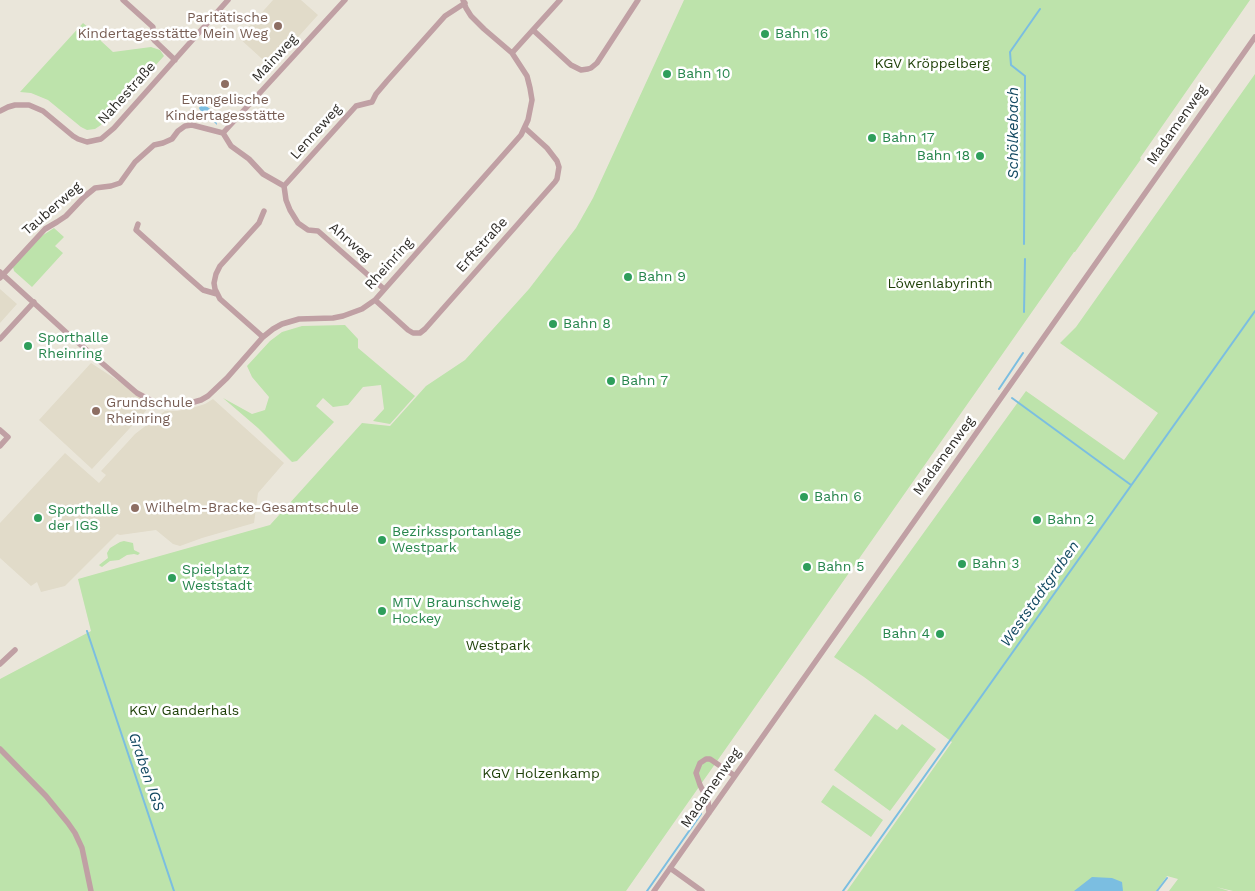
<!DOCTYPE html>
<meta charset="utf-8">
<style>
body{margin:0}
canvas{display:block;background:#eae6da}
</style>
<canvas width="1255" height="891"></canvas>
<script>
const ctx = document.querySelector('canvas').getContext('2d');
ctx.lineJoin = 'round';
function paint(path, color) {
  ctx.fillStyle = color;
  ctx.fill(path, 'evenodd');
}
function shape(rows) {
  const path = new Path2D();
  for (const r of rows) {
    path.moveTo(r[0], r[1]);
    for (let i = 2; i < r.length; i += 2) path.lineTo(r[i], r[i + 1]);
  }
  return path;
}
function strokePath(path, color, width, dash) {
  ctx.strokeStyle = color;
  ctx.lineWidth = width;
  ctx.lineCap = dash ? 'butt' : 'round';
  ctx.setLineDash(dash || []);
  ctx.stroke(path);
}
function drawText(font, color, halo, rows, align = 'center') {
  ctx.font = font + ' "Work Sans",sans-serif';
  ctx.lineWidth = 5;
  ctx.setLineDash([]);
  ctx.textBaseline = 'middle';
  ctx.strokeStyle = halo;
  ctx.fillStyle = color;
  for (const [text, x, y, turn = 0] of rows) {
    ctx.save();
    ctx.translate(x, y);
    ctx.rotate((+turn || 0) * Math.PI / 180);
    ctx.textAlign = isNaN(turn) ? turn : align;
    if (halo) ctx.strokeText(text, 0, 0);
    ctx.fillText(text, 0, 0);
    ctx.restore();
  }
}
const built = shape([
 [273,0,301,0,318,15,271,67,239,38],
 [0,289,17,304,0,323],
 [91,363,137,393,154,402,92,469,39,420],
 [213,399,284,463,258,493,254,523,202,538,180,546,173,544,156,530,120,535,117,534,65,586,41,592,37,582,31,586,0,558,0,523,65,453,99,483,106,475,101,471,125,445,135,434,165,411,177,411,192,408,205,404]
]);
const green = shape([
 [684,0,1250,0,1140,158,1141,159,1075,252,1074,252,626,891,0,891,0,679,91,631,78,579,270,525,362,423,390,426,426,386,465,360,529,289,576,228,593,198],
 [83,23,97,35,101,41,113,52,151,47,160,50,164,56,101,125,95,129,87,130,81,127,48,100,31,93,20,92],
 [1255,74,1255,891,1233,891,1216,887,1229,891,1169,891,1178,879,1167,876,1156,891,847,891,952,742,864,677,834,657,1026,391,1124,460,1158,413,1060,343,1076,327],
 [54,228,64,237,55,246,63,253,32,287,14,271,13,267,34,241],
 [345,325,358,339,358,348,415,396,390,424,373,421,384,409,381,385,363,387,348,405,333,407,323,398,316,406,334,422,297,461,292,462,258,428,223,398,252,414,265,410,269,397,252,377,247,366,270,341,282,332,302,326],
 [124,541,133,543,134,550,140,553,138,555,134,554,127,555,119,560,110,561,102,567,100,566,99,565,108,558,107,553,110,548,120,542],
 [875,714,897,730,902,724,936,749,890,811,834,770],
 [833,785,883,820,871,837,821,802]
]);
const water = shape([
 [202,103,213,111,216,116,217,125,212,120,205,116,201,112,199,108],
 [1092,877,1112,878,1122,882,1123,891,1074,891]
]);
const stream = shape([
 [1024,244,1025,76,1011,65,1010,52,1040,9],
 [1024,312,1025,259],
 [999,389,1023,353],
 [1012,398,1131,485],
 [87,631,174,891],
 [647,891,701,814],
 [843,891,1255,311],
 [1157,891,1167,878]
]);
const minor = shape([
 [123,0,153,27,152,37,155,41,175,60],
 [533,30,571,65,581,70,588,69,591,68,597,63,638,0],
 [512,53,560,0],
 [0,111,8,107,15,105,29,105,43,111,73,136,78,139,87,142,101,139,114,128,228,0],
 [223,133,231,146,249,159,263,174,284,186,286,200,290,210,298,223,308,230,318,231,384,289],
 [223,133,345,0],
 [284,186,356,106,372,102,376,94,387,81,445,16,465,3],
 [138,224,136,230,187,276,203,290,217,294],
 [0,272,68,334,137,393,154,402,165,405,187,404,201,400,208,396,227,378,263,337,273,329,282,324,299,319,333,318,343,316,362,309,375,300,506,152,521,135,528,120,532,100,530,88,527,76,512,53,484,29,471,16,466,8,463,0],
 [0,278,45,229,57,222,66,216,84,197,95,188,111,186,120,183,135,162,154,145,163,143,172,139,178,131,185,126,192,125,223,133],
 [375,300,408,330,413,333,420,333,425,329,555,182,557,179,559,167,557,161,547,148,525,128],
 [263,337,220,299,215,289,214,283,216,274,220,266,259,223,264,211],
 [0,339,34,302],
 [0,430,8,437,0,446],
 [0,664,15,650],
 [0,749,46,796,68,823,75,833,82,848,91,891],
 [709,813,708,801,700,785,696,773,700,763,706,759,710,759,735,776],
 [670,868,702,891],
 [654,891,1255,37]
]);
const markers = [
 [278,26,5,"#8d6e63"],
 [765,34,5,"#2e9e5b"],
 [667,74,5,"#2e9e5b"],
 [225,84,5,"#8d6e63"],
 [872,138,5,"#2e9e5b"],
 [980,156,5,"#2e9e5b"],
 [628,277,5,"#2e9e5b"],
 [553,324,5,"#2e9e5b"],
 [28,346,5,"#2e9e5b"],
 [611,381,5,"#2e9e5b"],
 [96,411,5,"#8d6e63"],
 [804,497,5,"#2e9e5b"],
 [135,508,5,"#8d6e63"],
 [38,518,5,"#2e9e5b"],
 [1037,520,5,"#2e9e5b"],
 [382,540,5,"#2e9e5b"],
 [962,564,5,"#2e9e5b"],
 [807,567,5,"#2e9e5b"],
 [172,578,5,"#2e9e5b"],
 [382,611,5,"#2e9e5b"],
 [940,634,5,"#2e9e5b"]
];
const educationNames = [
 ["Paritätische",268,18,"right"],
 ["Kindertagesstätte Mein Weg",268,34,"right"],
 ["Evangelische",225,100,"center"],
 ["Kindertagesstätte",225,116,"center"],
 ["Grundschule",106,403],
 ["Rheinring",106,419],
 ["Wilhelm-Bracke-Gesamtschule",145,508]
];
const leisureNames = [
 ["Bahn 16",775,34],
 ["Bahn 10",677,74],
 ["Bahn 17",882,138],
 ["Bahn 18",970,156,"right"],
 ["Bahn 9",638,277],
 ["Bahn 8",563,324],
 ["Sporthalle",38,338],
 ["Rheinring",38,354],
 ["Bahn 7",621,381],
 ["Bahn 6",814,497],
 ["Sporthalle",48,510],
 ["der IGS",48,526],
 ["Bahn 2",1047,520],
 ["Bezirkssportanlage",392,532],
 ["Westpark",392,548],
 ["Bahn 3",972,564],
 ["Bahn 5",817,567],
 ["Spielplatz",182,570],
 ["Weststadt",182,586],
 ["MTV Braunschweig",392,603],
 ["Hockey",392,619],
 ["Bahn 4",930,634,"right"]
];
const streetNames = [
 ["Mainweg",275,58,-47],
 ["Nahestraße",127,93,-48],
 ["Madamenweg",1177,125,-55],
 ["Lenneweg",316,132,-48],
 ["Tauberweg",52,209,-41],
 ["Ahrweg",350,242,41],
 ["Erftstraße",482,245,-48],
 ["Rheinring",389,264,-48],
 ["Madamenweg",944,456,-54],
 ["Madamenweg",711,788,-55]
];
const parkNames = [
 ["KGV Kröppelberg",932,64],
 ["Löwenlabyrinth",940,284],
 ["Westpark",498,646],
 ["KGV Ganderhals",184,711],
 ["KGV Holzenkamp",541,774]
];
const waterNames = [
 ["Schölkebach",1014,133,-90],
 ["Weststadtgraben",1040,594,-55],
 ["Graben IGS",146,772,71]
];
paint(built, '#e1dbc9');
paint(green, '#bde3ab');
paint(water, '#7bbee1');
strokePath(stream, '#7bbee1', 2);
strokePath(minor, '#c0a0a4', 5.5);
for (const [x, y, r, color] of markers) {
  const dot = new Path2D();
  dot.arc(x, y, r, 0, 2 * Math.PI);
  ctx.fillStyle = color;
  ctx.fill(dot);
  strokePath(dot, '#fff', 2);
}
drawText('14px', '#785e54', '#fff', educationNames, 'left');
drawText('14px', '#27864d', '#fff', leisureNames, 'left');
drawText('14px', '#2e2c28', '#fff', streetNames);
drawText('14px', '#1c3e05', '#fff', parkNames);
drawText('italic 15px', '#124961', '#fff', waterNames);
</script>
